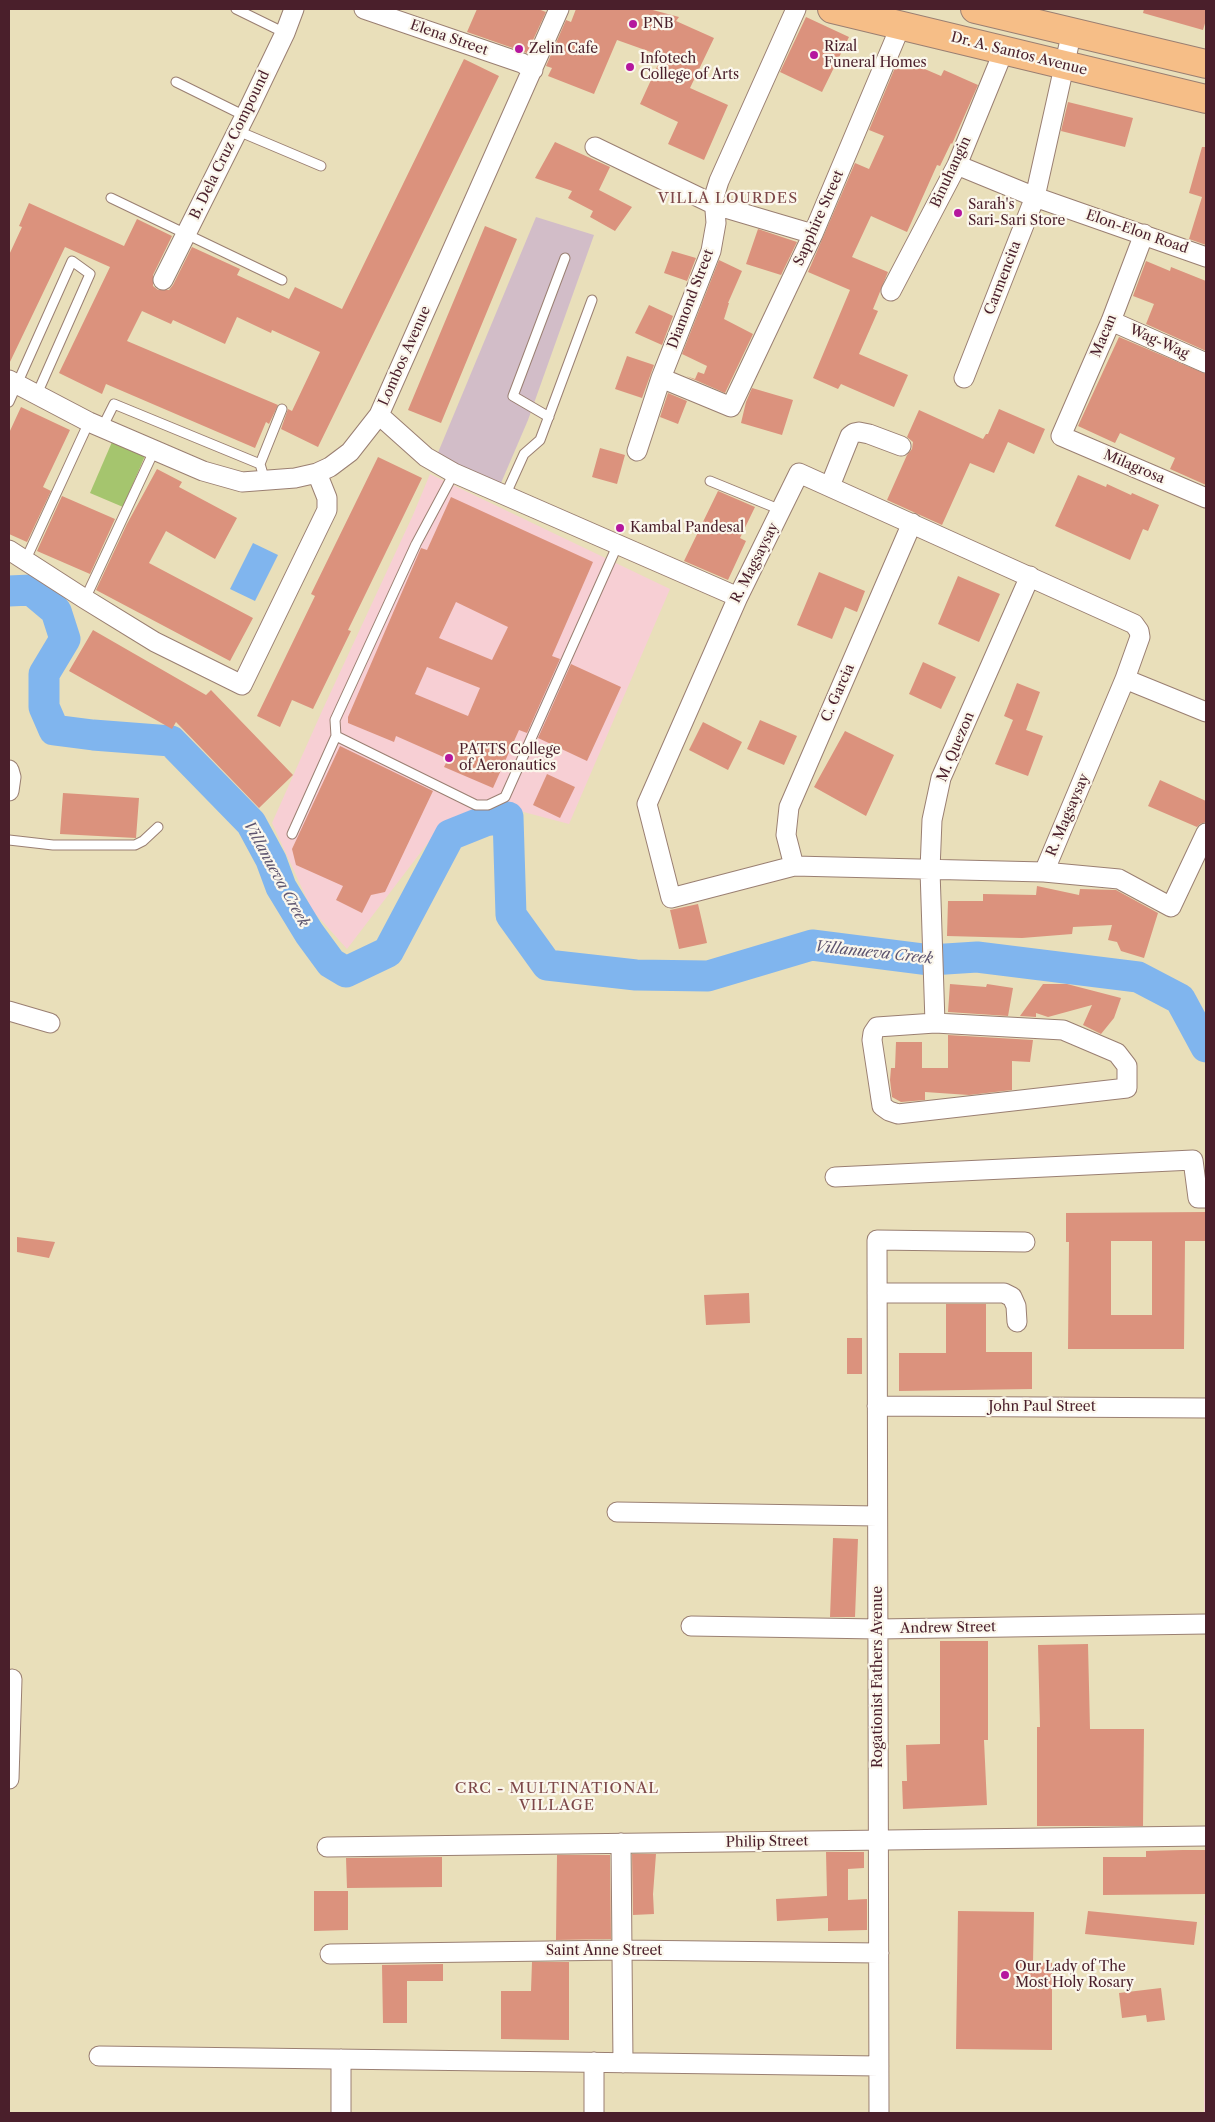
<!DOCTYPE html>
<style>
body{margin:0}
#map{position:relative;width:1215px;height:2122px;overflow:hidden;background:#e9dfba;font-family:"Libre Caslon Text",serif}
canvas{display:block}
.frame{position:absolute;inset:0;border:10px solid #4a1f2b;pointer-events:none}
</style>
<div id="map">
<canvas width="1215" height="2122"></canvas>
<div class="frame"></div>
</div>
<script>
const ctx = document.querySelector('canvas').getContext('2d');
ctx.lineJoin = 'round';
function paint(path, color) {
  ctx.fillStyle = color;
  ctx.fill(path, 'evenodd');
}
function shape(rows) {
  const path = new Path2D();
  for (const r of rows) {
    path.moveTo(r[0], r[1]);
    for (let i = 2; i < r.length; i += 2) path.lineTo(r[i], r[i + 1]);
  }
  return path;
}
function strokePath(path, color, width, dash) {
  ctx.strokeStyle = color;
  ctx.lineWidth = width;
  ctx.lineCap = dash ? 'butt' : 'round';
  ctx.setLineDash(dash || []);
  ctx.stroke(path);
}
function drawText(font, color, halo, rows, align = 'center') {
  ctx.font = font + ' "Libre Caslon Text",serif';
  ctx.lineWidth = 4.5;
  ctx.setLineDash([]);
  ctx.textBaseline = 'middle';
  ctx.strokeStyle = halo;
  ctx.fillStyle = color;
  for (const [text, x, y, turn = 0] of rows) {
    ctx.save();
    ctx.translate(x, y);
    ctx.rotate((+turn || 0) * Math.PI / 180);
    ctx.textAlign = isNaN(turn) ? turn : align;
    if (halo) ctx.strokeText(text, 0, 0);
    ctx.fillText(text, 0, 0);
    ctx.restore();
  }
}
const built = shape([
 [430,474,670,589,569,824,497,805,476,810,440,827,347,949,312,910,272,823,322,711,413,515],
 [1204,1915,1206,1915,1206,2113,1204,2113]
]);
const industrial = shape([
 [536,217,594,235,528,420,501,483,437,455]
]);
const green = shape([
 [115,435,148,449,123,507,90,493]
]);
const water = shape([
 [253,543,278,555,255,601,230,589]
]);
const river = shape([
 [9,591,31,590,56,611,65,639,44,674,44,707,54,730,93,735,171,741,251,823,271,860,281,887,309,933,331,963,346,972,388,952,450,835,485,821,508,817,511,915,547,965,636,975,708,976,812,945,930,960,977,957,1138,977,1180,999,1206,1047]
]);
const building = shape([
 [477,9,538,9,546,12,527,53,467,32],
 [576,9,649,9,679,17,676,21,714,38,690,88,728,105,704,160,668,144,678,122,640,104,662,56,617,40,594,94,548,76,552,68,546,66,566,20,571,22],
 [1144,9,1206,9,1206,20,1203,30,1143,13],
 [806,17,849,37,822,92,780,72],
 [899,58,941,76,944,70,978,85,952,144,951,143,940,166,937,165,907,232,871,216,852,257,888,272,873,309,878,311,859,354,908,375,894,407,841,384,838,389,813,378,850,290,808,272,855,163,869,169,884,136,869,130],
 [464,59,499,76,318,447,281,429,288,409,292,411,320,352,272,330,271,333,237,317,225,344,173,320,171,324,142,311,127,341,278,405,269,424,266,422,255,448,106,384,102,394,59,373,110,267,65,247,9,364,9,255,22,227,19,226,29,203,124,246,137,219,172,236,153,275,153,286,158,290,169,290,173,285,192,247,240,269,237,275,289,299,295,287,342,309],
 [1068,102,1133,118,1125,147,1061,131],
 [555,142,610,167,599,190,632,207,615,231,590,217,593,211,568,198,572,191,535,178],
 [1202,147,1206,147,1206,245,1189,239,1202,197,1189,193],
 [485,226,517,239,441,423,408,410],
 [758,229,797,242,781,275,746,264],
 [672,251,696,258,687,281,664,273],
 [719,260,742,271,728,303,729,303,724,319,753,334,725,393,686,376,695,379,698,372,704,374,707,366,682,354],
 [1146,261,1170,271,1171,267,1206,281,1206,351,1146,324,1154,304,1133,296],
 [649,305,673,316,662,345,635,333],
 [1119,337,1206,374,1206,485,1170,469,1175,458,1120,433,1115,443,1078,426],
 [627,356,654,365,642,398,615,389],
 [752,388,793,400,782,435,741,423,746,402],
 [668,393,687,401,678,424,660,417],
 [21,407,70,430,43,487,51,491,27,542,9,534,9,433],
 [999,409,1045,429,1034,454,1008,442,994,473,970,463,942,525,887,500,907,455,912,449,913,442,907,437,919,410,983,439,986,434,988,434],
 [600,448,625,455,617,484,592,477],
 [378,457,422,478,348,630,351,631,313,709,292,700,280,727,257,716,315,596,311,594],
 [157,469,182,482,179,487,237,518,215,559,166,531,149,563,253,618,230,661,96,590,127,524],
 [1078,475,1106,487,1107,484,1131,495,1132,493,1159,505,1148,531,1143,529,1130,560,1055,526],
 [718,491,755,507,740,538,746,541,728,580,684,561],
 [62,496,115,519,90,574,37,551],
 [451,497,593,562,552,656,560,659,527,733,519,730,493,788,444,767,448,759,396,736,394,742,348,723,348,717,421,548,427,550],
 [456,602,508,627,492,660,439,638],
 [427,667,480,688,468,716,415,694],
 [819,572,865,591,857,612,845,607,832,639,797,625],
 [958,576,1000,594,979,642,938,624],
 [93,630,206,695,211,690,293,775,259,808,176,722,172,729,69,671],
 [923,662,956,677,941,709,909,694],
 [571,664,621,687,587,761,538,738],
 [1017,683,1040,692,1026,730,1043,736,1028,776,995,764,1013,720,1004,716],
 [760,720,797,736,784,765,747,749],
 [703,722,742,742,728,770,689,750],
 [845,731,894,755,866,816,814,787],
 [340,746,433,791,385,892,371,895,362,913,336,900,343,886,296,865,292,849],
 [547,774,575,787,560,818,533,805],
 [1160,780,1206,801,1206,822,1200,824,1197,827,1148,806],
 [63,793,139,798,136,838,60,834],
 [1037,886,1079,895,1080,889,1116,890,1158,913,1144,958,1121,951,1117,942,1108,940,1112,925,1073,927,1072,934,1022,938,947,936,948,901,983,901,983,894,1036,895],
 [698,904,707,943,679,949,670,910],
 [950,984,986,987,987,984,1013,988,1008,1016,948,1012],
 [1043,984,1067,984,1121,998,1114,1018,1101,1034,1083,1025,1092,1005,1048,1017,1036,1013,1036,1017,1020,1016],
 [948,1035,1033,1040,1030,1062,1012,1061,1012,1090,969,1095,925,1092,925,1100,901,1102,892,1097,890,1080,891,1068,895,1068,896,1042,922,1042,922,1068,948,1068],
 [1206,1212,1206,1241,1185,1241,1184,1349,1068,1349,1069,1242,1066,1242,1066,1213],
 [1111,1241,1152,1241,1152,1315,1111,1315],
 [17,1237,55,1242,49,1258,17,1252],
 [749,1293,750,1323,706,1325,704,1295],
 [946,1304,986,1304,986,1352,1032,1352,1032,1389,899,1391,899,1353,946,1353],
 [847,1338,862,1338,862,1374,847,1374],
 [833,1538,858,1539,855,1617,830,1617],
 [940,1641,988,1641,988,1740,984,1740,987,1805,903,1809,902,1781,907,1781,906,1745,940,1744],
 [1088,1644,1090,1729,1144,1729,1143,1826,1037,1826,1037,1727,1040,1727,1038,1645],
 [1183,1850,1206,1850,1206,1894,1103,1895,1103,1857,1146,1857,1146,1851],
 [826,1852,864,1852,864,1868,848,1869,848,1900,867,1899,867,1930,828,1931,828,1918,777,1921,776,1899,827,1896],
 [632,1854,656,1854,653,1894,654,1914,633,1915],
 [557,1855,610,1855,611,1939,556,1940],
 [442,1857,442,1887,347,1888,346,1858],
 [314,1891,348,1891,348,1930,314,1931],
 [958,1911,1034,1912,1033,1963,1052,1963,1052,2050,956,2049],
 [1088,1911,1197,1922,1194,1945,1085,1934],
 [532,1962,569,1962,569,2040,501,2039,501,1991,531,1991],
 [443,1964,443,1981,407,1981,407,2023,383,2023,382,1965],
 [1161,1988,1165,2020,1147,2022,1146,2015,1122,2018,1119,1993]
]);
const service = shape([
 [236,9,285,33],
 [176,82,245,116],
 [238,131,321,166],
 [111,198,282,280],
 [9,402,72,261,90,274,37,394],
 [549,417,513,396,565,258],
 [102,428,114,404,260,464,265,481],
 [260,464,282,409],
 [710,481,781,510],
 [505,496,524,454,540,440,592,300],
 [26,559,89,422],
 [85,599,154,451],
 [336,736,476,805,488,805,505,797,618,544],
 [292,834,336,736,335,720,416,544,454,473],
 [9,840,53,845,135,845,143,841,158,827]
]);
const minor = shape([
 [364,9,522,63,533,70],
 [595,147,715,205,813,234],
 [957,165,1035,197,1206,257],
 [1144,234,1111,321,1061,436,1206,498],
 [163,280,249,108,285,33,294,9],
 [891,291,957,165,1004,50],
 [1111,321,1206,363],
 [661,378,731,407,813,234,901,25],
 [964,378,1035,197,1072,31],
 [9,380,89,422,203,471,242,482,295,478,317,473,330,467,350,452,379,415,559,9],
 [379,415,426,457,454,473,738,597],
 [637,451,661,378,711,251,716,223,714,197,719,181,796,9],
 [830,486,850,436,854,433,859,432,869,434,901,446],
 [9,550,85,599,155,642,242,685,327,510,327,498,317,473],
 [1125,679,1206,712],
 [9,770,11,777,9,791],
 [794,866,786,835,789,807,912,523],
 [1044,872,1125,679,1140,637,1139,631,1134,624,799,473,738,597,647,804,671,898,794,866,1044,872,1119,879,1171,907,1206,833],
 [9,1011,50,1023],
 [935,1023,1063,1030,1117,1053,1127,1066,1127,1088,898,1114,889,1111,882,1106,872,1040,873,1033,877,1027,935,1023],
 [935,1023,930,870,932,820,941,778,1030,576],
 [835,1177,1193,1160,1198,1198,1206,1198],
 [877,1293,1004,1293,1012,1297,1016,1306,1017,1322],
 [877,1406,1206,1408],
 [617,1512,877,1516],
 [691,1626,878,1629,1206,1624],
 [9,1779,12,1679],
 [621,1843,623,2063],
 [327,1847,1206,1836],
 [330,1954,622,1950,879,1953],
 [99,2056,879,2066],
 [341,2113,341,2059],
 [594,2113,594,2062],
 [879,2113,877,1240,1025,1242]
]);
const primary = shape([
 [832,9,1206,99],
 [975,9,1206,64]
]);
const markers = [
 [633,24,5,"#b5179e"],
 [519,49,5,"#b5179e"],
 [814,55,5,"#b5179e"],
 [630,67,5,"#b5179e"],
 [958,213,5,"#b5179e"],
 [620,528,5,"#b5179e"],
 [449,758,5,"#b5179e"],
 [1005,1975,5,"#b5179e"]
];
const poiNames = [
 ["PNB",643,24],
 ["Rizal",824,47],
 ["Funeral Homes",824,63],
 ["Zelin Cafe",529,49],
 ["Infotech",640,59],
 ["College of Arts",640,75],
 ["Sarah's",968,205],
 ["Sari-Sari Store",968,221],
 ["Kambal Pandesal",630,528],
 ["PATTS College",459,750],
 ["of Aeronautics",459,766],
 ["Our Lady of The",1015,1967],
 ["Most Holy Rosary",1015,1983]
];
const streetNames = [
 ["Elena Street",449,38,19],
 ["Dr. A. Santos Avenue",1019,54,14],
 ["B. Dela Cruz Compound",230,145,-64],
 ["Binuhangin",951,172,-65],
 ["Sapphire Street",819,218,-66],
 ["Elon-Elon Road",1137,232,19],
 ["Carmencita",1003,278,-69],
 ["Diamond Street",691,299,-69],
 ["Macan",1104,336,-67],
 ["Wag-Wag",1159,342,24],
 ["Lombos Avenue",405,356,-66],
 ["Milagrosa",1134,467,23],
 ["R. Magsaysay",755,563,-63],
 ["C. Garcia",838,693,-66],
 ["M. Quezon",956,747,-67],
 ["R. Magsaysay",1068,815,-67],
 ["John Paul Street",1042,1407],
 ["Andrew Street",948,1628,-1],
 ["Rogationist Fathers Avenue",878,1677,-90],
 ["Philip Street",767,1842,-1],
 ["Saint Anne Street",604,1951]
];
const neighbourhoodNames = [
 ["VILLA LOURDES",728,199],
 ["CRC - MULTINATIONAL",557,1789],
 ["VILLAGE",557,1806]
];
const waterNames = [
 ["Villanueva Creek",276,874,61],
 ["Villanueva Creek",874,953,6]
];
paint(built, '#f7cfd4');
paint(industrial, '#d2bdc8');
paint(green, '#a5c56e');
paint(water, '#80b5ee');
strokePath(river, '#80b5ee', 31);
paint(building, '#db927d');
strokePath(service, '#9a7f72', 11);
strokePath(minor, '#9a7f72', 21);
strokePath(primary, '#9a7f72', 30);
strokePath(service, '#fff', 9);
strokePath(minor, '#fff', 19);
strokePath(primary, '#f6be87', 28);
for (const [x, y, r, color] of markers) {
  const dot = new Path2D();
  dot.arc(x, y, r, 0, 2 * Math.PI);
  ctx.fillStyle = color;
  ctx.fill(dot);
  strokePath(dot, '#fbf7ec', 2);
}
drawText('14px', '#4a1f2b', '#fbf7ec', poiNames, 'left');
drawText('14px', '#4a1f2b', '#fbf7ec', streetNames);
ctx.letterSpacing = '1px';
drawText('15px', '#7d4748', '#fbf7ec', neighbourhoodNames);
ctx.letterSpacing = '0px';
drawText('italic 15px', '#5d546f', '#fbf7ec', waterNames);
</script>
